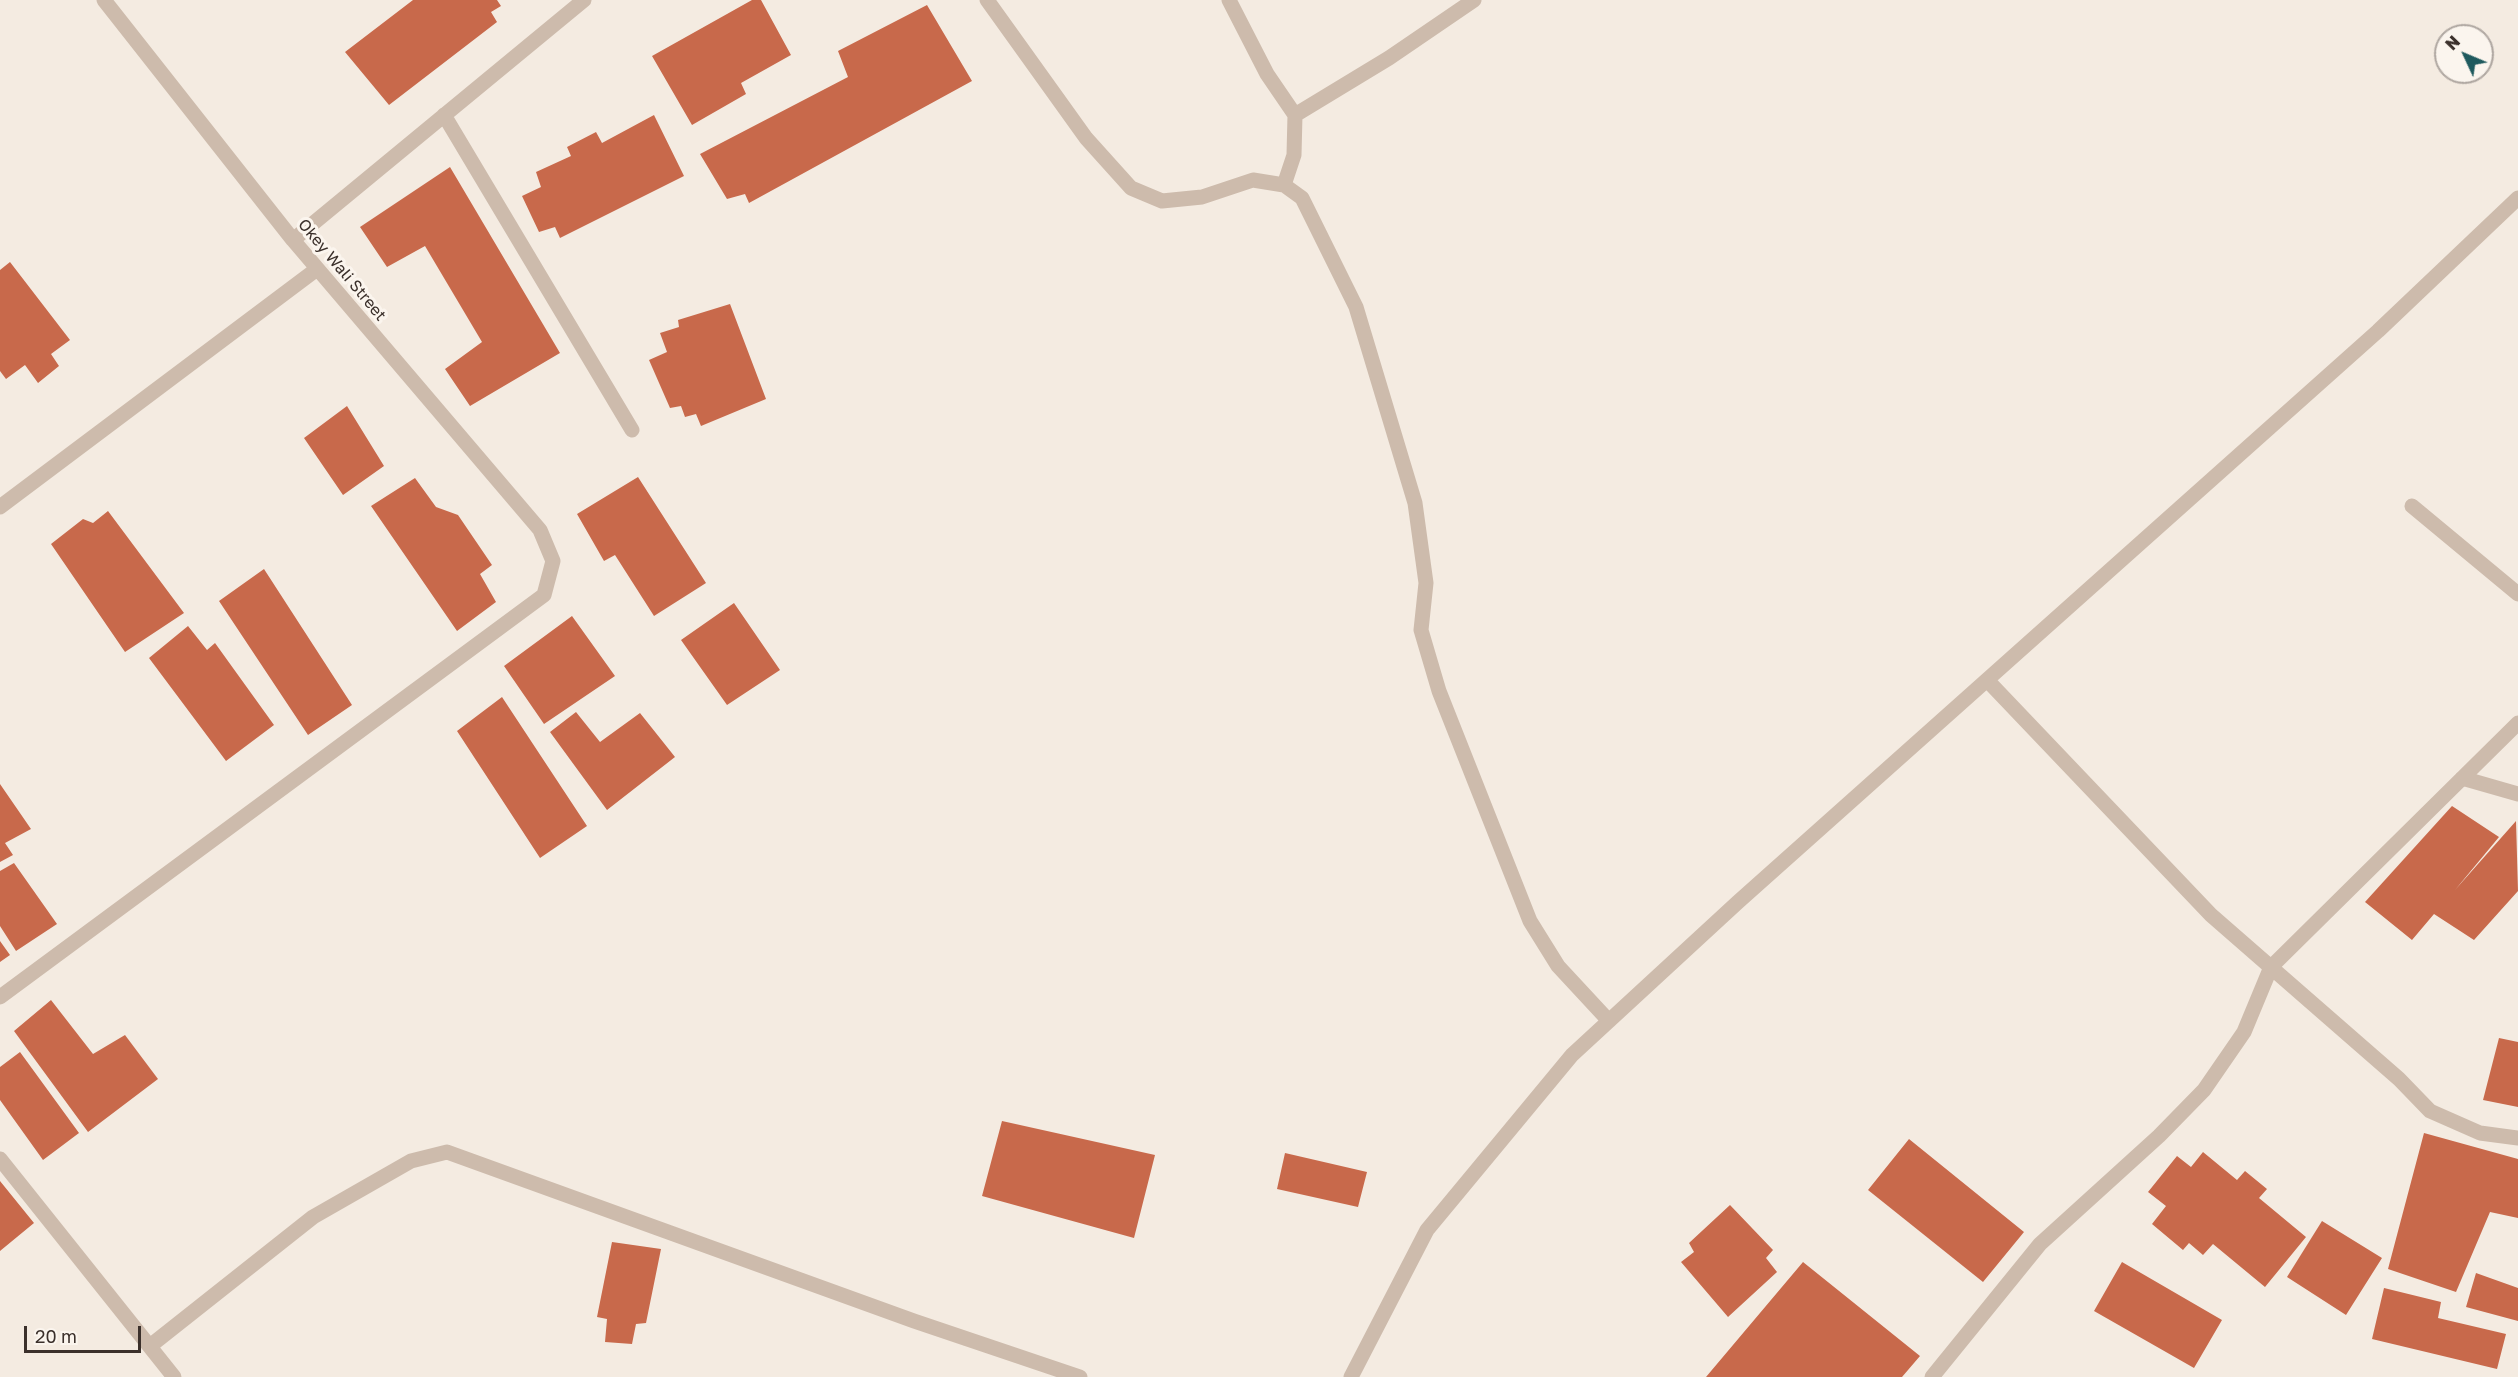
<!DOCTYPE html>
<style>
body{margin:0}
#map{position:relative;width:2518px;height:1377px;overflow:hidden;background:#f4ebe1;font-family:"Golos Text",sans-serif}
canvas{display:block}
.north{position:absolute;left:2434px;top:24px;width:60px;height:60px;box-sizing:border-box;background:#fbf5ee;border:2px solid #aea6a0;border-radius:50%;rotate:314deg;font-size:16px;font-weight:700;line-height:24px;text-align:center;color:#3b302b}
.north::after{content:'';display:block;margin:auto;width:21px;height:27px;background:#1f5a5e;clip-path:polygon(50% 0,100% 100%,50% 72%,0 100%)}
.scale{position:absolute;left:24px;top:1326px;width:117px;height:27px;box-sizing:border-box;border:3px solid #3b302b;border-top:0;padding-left:8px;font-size:18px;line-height:21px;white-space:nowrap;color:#3b302b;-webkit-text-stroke:4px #fbf5ee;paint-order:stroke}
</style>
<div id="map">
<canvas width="2518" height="1377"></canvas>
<div class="north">N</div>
<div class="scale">20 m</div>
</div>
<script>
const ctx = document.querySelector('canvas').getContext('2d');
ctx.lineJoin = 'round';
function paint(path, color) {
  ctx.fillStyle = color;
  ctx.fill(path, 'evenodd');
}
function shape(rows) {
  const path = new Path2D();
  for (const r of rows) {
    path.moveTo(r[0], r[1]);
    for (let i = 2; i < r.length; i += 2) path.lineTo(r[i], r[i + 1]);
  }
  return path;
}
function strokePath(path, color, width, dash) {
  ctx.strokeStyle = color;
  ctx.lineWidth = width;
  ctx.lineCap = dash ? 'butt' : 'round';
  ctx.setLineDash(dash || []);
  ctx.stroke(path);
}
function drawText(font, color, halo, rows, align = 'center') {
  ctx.font = font + ' "Golos Text",sans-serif';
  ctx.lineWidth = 6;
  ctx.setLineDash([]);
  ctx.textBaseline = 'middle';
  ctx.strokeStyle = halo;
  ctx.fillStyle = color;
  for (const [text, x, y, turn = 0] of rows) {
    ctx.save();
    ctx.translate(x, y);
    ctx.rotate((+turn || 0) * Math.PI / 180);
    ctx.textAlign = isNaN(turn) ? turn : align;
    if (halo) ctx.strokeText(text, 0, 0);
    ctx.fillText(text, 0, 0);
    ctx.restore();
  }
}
const building = shape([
 [413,0,497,0,501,6,491,12,497,22,389,105,345,52],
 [752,0,761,0,791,55,741,83,746,94,692,125,652,56],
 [927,5,972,81,749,203,745,194,727,199,700,154,848,77,838,51],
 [654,115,684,176,560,238,555,227,539,232,522,196,541,187,536,172,571,156,567,147,596,132,602,143],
 [450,167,560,353,470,406,445,369,482,342,425,246,387,267,360,227],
 [10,262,70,340,51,354,59,366,38,383,25,365,6,379,0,371,0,270],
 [730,304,766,399,701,426,696,414,685,417,681,406,670,408,649,360,667,352,660,333,679,327,678,320],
 [347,406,384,466,343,495,304,438],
 [638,477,706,583,654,616,615,555,604,561,577,514],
 [415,478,436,507,458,515,492,565,480,574,496,602,457,631,371,506],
 [108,511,184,613,125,652,51,544,83,519,93,523],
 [264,569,352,705,308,735,219,601],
 [734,603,780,670,727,705,681,640],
 [572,616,615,676,544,724,504,666],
 [188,626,207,650,215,643,274,725,226,761,149,658],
 [502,697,587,826,540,858,457,731],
 [576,712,600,742,640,713,675,757,607,810,550,732],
 [0,784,31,829,5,843,13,855,0,862],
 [2452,806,2499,837,2455,890,2516,821,2518,891,2474,940,2434,914,2412,940,2365,902],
 [14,863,57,924,16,951,0,926,0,871],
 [0,941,10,955,0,962],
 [51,1000,93,1054,125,1035,158,1079,88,1132,14,1031],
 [2499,1038,2518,1042,2518,1107,2483,1100],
 [20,1052,79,1133,43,1160,0,1100,0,1067],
 [1002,1121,1155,1155,1134,1238,982,1196],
 [2424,1133,2518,1159,2518,1218,2490,1212,2456,1292,2388,1269],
 [1909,1139,2024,1232,1983,1282,1868,1190],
 [2203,1152,2237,1180,2245,1171,2267,1189,2259,1198,2306,1237,2265,1287,2213,1244,2203,1255,2189,1243,2183,1250,2152,1224,2166,1206,2148,1192,2177,1156,2191,1167],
 [1285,1153,1367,1172,1358,1207,1277,1189],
 [0,1181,34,1223,0,1251],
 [1730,1205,1773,1250,1766,1258,1777,1272,1728,1317,1681,1262,1694,1252,1689,1243],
 [2322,1221,2382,1258,2346,1315,2287,1277],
 [612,1242,661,1249,646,1323,636,1324,632,1344,605,1342,607,1319,597,1317],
 [1803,1262,1920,1356,1902,1377,1706,1377],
 [2122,1262,2222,1320,2194,1368,2094,1311],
 [2476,1273,2518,1288,2518,1321,2466,1307],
 [2384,1288,2441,1302,2438,1318,2506,1334,2497,1369,2372,1339]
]);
const minor = shape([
 [987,0,1086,138,1131,188,1162,201,1202,197,1253,180,1284,185,1302,198,1356,307,1415,503,1426,583,1421,630,1439,691,1530,921,1558,966,1609,1021],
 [1229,0,1267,74,1295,115,1294,155,1284,185],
 [444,115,632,430],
 [1295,115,1389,58,1474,0],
 [293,240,584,0],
 [2412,506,2518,594],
 [0,507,317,269],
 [1987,680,2211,915,2399,1079,2430,1111,2480,1133,2518,1138],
 [2462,778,2518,794],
 [0,997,544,595,553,561,540,530,293,240,104,0],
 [0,1159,174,1377],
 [150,1346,313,1217,411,1161,447,1152,914,1321,1080,1377],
 [1351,1377,1427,1230,1572,1055,1738,902,2378,331,2518,198],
 [1932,1377,2040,1244,2159,1136,2204,1090,2244,1032,2271,967,2518,723]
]);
const streetNames = [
 ["Okey Wali Street",342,270,50]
];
paint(building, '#c8694b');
strokePath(minor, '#cdbbac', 15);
drawText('16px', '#3b302b', '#fbf5ee', streetNames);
</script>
